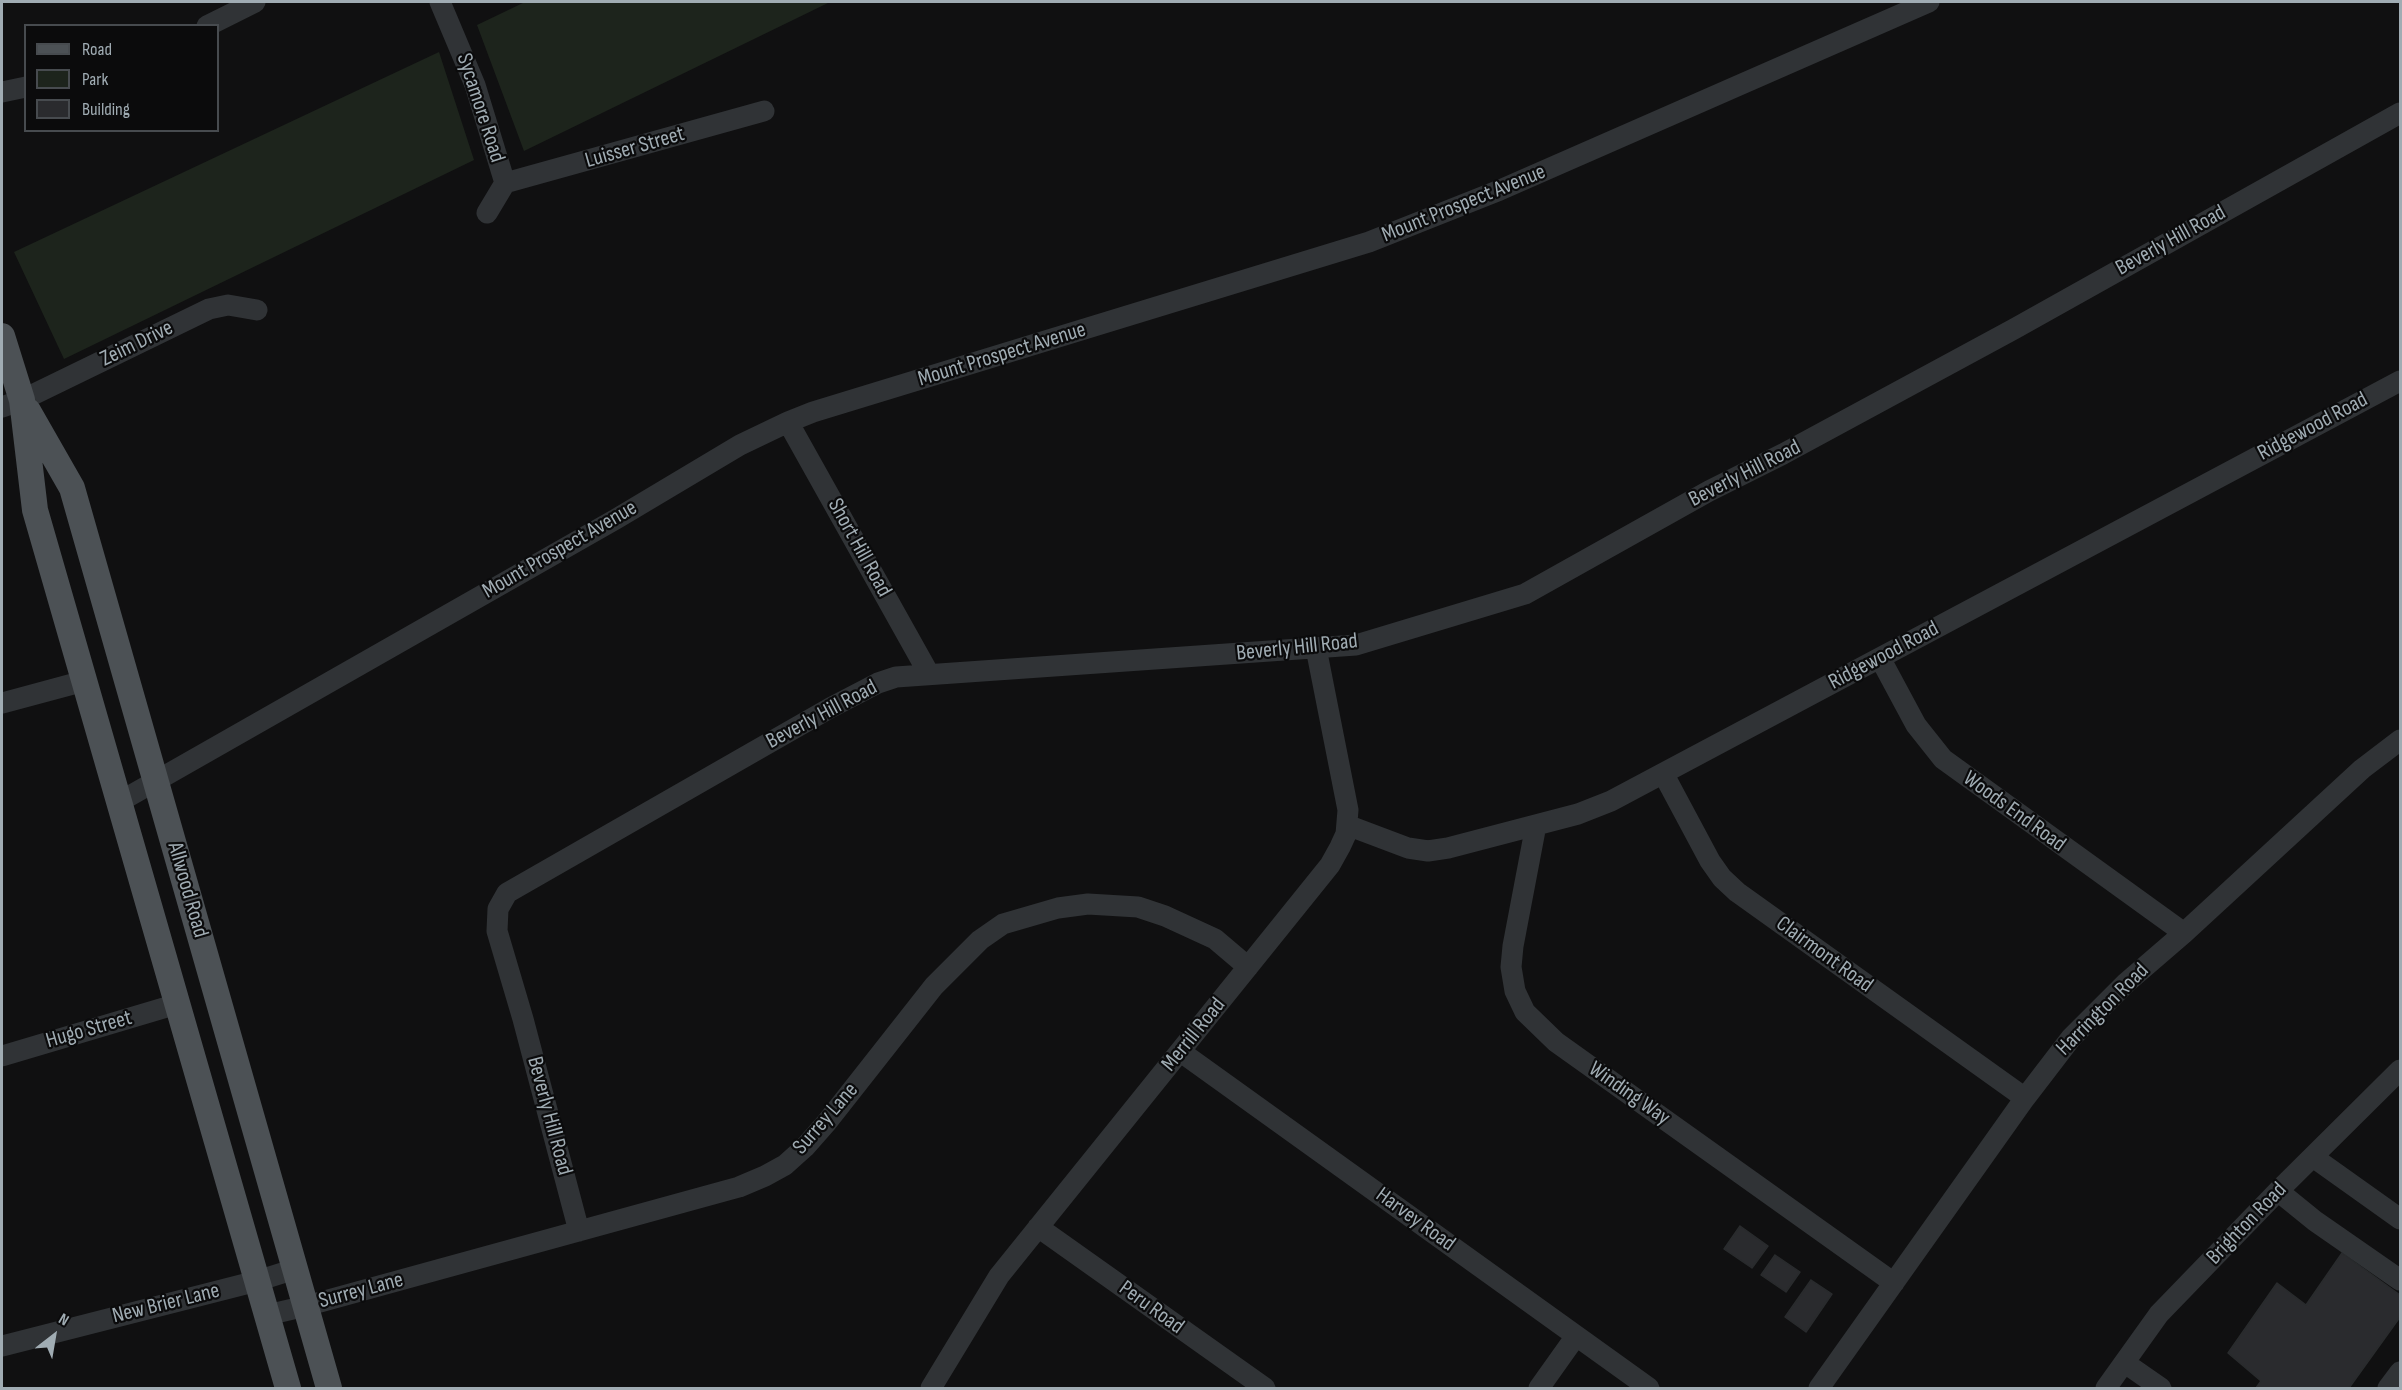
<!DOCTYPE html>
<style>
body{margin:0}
#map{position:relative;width:2402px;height:1390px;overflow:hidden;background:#101011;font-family:"Sofia Sans Condensed",sans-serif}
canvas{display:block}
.frame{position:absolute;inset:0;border:3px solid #a0acb3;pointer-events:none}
.legend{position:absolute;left:24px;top:24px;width:195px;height:108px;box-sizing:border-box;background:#0b0b0c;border:2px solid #474b4f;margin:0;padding:8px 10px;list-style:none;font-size:18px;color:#a0acb3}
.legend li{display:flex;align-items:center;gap:12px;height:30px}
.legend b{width:30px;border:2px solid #474b4f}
.north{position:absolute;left:24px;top:1306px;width:60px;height:60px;-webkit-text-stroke:4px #0b0b0c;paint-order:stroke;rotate:31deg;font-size:16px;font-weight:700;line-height:24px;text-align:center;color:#a0acb3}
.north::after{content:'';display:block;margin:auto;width:21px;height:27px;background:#a0acb3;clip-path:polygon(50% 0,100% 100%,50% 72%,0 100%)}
</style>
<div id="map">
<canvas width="2402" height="1390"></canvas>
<div class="frame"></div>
<ul class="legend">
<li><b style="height:8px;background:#4c5155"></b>Road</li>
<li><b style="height:16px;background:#1d241c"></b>Park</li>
<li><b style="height:16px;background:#2a2b2e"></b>Building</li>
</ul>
<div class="north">N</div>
</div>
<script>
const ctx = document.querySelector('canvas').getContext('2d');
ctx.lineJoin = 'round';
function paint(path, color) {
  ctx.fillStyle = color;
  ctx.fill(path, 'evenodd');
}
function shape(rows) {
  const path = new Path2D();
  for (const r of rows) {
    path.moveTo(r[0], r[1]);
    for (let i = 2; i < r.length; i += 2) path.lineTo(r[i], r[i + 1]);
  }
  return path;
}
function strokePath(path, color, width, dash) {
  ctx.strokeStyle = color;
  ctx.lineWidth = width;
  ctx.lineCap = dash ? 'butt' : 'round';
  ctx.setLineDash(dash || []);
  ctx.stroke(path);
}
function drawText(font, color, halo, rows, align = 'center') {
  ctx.font = font + ' "Sofia Sans Condensed",sans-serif';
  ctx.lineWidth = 4.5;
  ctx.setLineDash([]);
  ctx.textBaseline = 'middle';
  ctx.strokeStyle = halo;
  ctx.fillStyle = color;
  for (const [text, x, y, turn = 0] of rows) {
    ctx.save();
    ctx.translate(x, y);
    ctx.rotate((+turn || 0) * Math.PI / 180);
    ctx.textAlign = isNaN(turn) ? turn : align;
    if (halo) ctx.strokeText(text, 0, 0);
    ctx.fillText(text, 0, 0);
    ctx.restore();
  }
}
const green = shape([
 [525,2,830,2,524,151,477,25],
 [439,52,474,160,64,359,14,252]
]);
const building = shape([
 [1740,1226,1768,1246,1752,1268,1724,1249,1740,1226],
 [2342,1253,2400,1295,2400,1317,2349,1388,2256,1388,2261,1381,2228,1353,2277,1283,2306,1305,2342,1253],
 [1775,1255,1800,1272,1786,1292,1761,1275,1775,1255],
 [1811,1280,1832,1294,1806,1332,1785,1317,1811,1280]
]);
const minor = shape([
 [440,2,475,85,505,183,487,213],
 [207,26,255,2],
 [2,92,26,87],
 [505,183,764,111],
 [2,407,22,400,209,309,228,305,257,310],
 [788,422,929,674],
 [1880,658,1916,725,1943,759,2184,933],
 [2,703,84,681],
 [1664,775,1710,861,1722,878,1737,892,2025,1098],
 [119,802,616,519,740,445,788,422,813,412,1369,242,1500,190,1929,2],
 [1347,825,1408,848,1428,851,1448,848,1578,814,1611,801,2400,381],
 [1536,825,1513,946,1511,967,1515,991,1525,1012,1556,1042,1894,1283],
 [1181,1052,1649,1388],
 [2,1056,177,1004],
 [2313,1157,2400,1219],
 [2278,1191,2315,1221,2400,1280],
 [1038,1227,1265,1388],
 [579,1231,523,1019,497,931,498,909,507,893,830,708,878,683,896,677,1356,645,1525,594,1709,491,1783,454,2014,329,2400,113],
 [267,1315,306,1306,739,1187,765,1176,785,1165,805,1147,827,1122,934,986,980,940,1003,924,1058,908,1088,904,1138,907,1165,916,1215,939,1248,967],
 [2,1346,257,1281,295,1269],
 [2125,1363,2161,1388],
 [931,1388,999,1276,1330,865,1340,847,1346,834,1348,810,1316,648],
 [1539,1388,1576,1336],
 [1819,1388,2025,1098,2071,1038,2126,983,2184,933,2362,769,2400,740],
 [2106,1388,2159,1314,2278,1191,2400,1070],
 [2388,1388,2400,1372]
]);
const major = shape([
 [2,336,22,400,35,510,288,1388],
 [28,411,72,488,329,1388]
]);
const streetNames = [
 ["Sycamore Road",480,108,72],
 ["Luisser Street",635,148,-16],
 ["Mount Prospect Avenue",1464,204,-22],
 ["Beverly Hill Road",2171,241,-29],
 ["Zeim Drive",137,344,-26],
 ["Mount Prospect Avenue",1002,355,-17],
 ["Ridgewood Road",2313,427,-28],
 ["Beverly Hill Road",1745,474,-27],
 ["Short Hill Road",859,548,61],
 ["Mount Prospect Avenue",560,550,-30],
 ["Beverly Hill Road",1297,648,-6],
 ["Ridgewood Road",1884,656,-28],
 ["Beverly Hill Road",822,715,-28],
 ["Woods End Road",2014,812,36],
 ["Allwood Road",187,890,74],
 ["Clairmont Road",1824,955,36],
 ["Harrington Road",2103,1010,-45],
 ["Hugo Street",89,1030,-16],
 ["Merrill Road",1194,1035,-51],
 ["Winding Way",1629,1094,35],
 ["Beverly Hill Road",549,1116,75],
 ["Surrey Lane",826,1119,-49],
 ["Harvey Road",1415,1220,36],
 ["Brighton Road",2247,1224,-46],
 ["Surrey Lane",361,1291,-15],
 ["New Brier Lane",166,1304,-14],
 ["Peru Road",1151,1308,36]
];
paint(green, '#1d241c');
paint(building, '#2a2b2e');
strokePath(building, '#292b2d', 1.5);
strokePath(minor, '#303336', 21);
strokePath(major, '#4c5155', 26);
drawText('22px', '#a0acb3', '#0b0b0c', streetNames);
</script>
